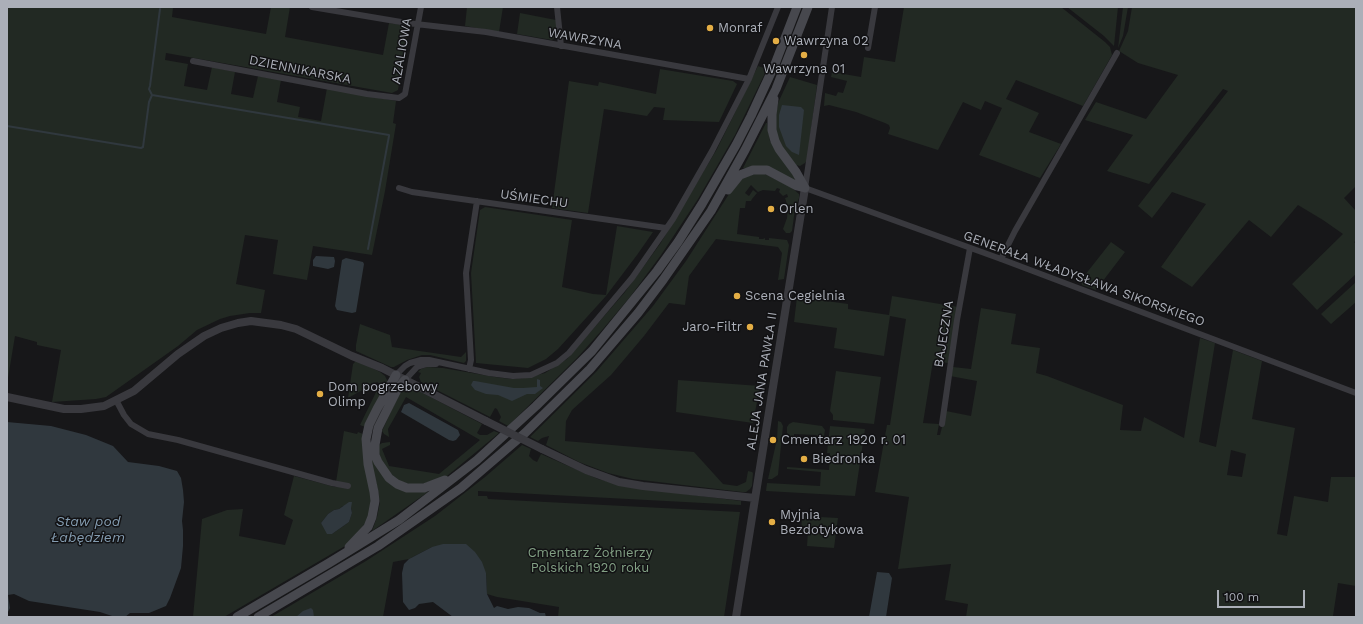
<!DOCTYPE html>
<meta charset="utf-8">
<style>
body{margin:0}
#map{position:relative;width:1363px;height:624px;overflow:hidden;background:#171719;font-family:"Work Sans",sans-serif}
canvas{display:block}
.frame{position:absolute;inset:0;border:8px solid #abafb8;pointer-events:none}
.scale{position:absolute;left:1217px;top:590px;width:88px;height:18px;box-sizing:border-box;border:2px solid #abafb8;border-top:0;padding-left:5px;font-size:12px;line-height:14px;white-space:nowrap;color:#abafb8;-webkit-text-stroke:3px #121214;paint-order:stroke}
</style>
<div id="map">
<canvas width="1363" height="624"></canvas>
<div class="frame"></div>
<div class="scale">100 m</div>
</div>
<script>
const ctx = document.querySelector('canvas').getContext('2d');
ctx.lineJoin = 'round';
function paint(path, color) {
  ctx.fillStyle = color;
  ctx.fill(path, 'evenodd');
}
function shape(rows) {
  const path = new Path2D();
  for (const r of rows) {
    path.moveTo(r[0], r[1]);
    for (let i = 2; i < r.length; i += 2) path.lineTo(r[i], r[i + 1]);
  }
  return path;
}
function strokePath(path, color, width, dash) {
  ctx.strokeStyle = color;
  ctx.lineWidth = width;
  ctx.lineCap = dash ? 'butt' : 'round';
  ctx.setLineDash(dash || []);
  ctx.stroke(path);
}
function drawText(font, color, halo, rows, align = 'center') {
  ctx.font = font + ' "Work Sans",sans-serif';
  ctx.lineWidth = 3;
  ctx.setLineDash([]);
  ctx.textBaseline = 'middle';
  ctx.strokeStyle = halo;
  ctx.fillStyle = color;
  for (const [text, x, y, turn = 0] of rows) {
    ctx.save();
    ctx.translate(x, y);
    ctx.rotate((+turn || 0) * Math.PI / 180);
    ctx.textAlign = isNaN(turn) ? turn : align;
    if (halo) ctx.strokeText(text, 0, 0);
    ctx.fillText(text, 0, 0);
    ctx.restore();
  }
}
const green = shape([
 [7,7,169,7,173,8,172,17,266,34,271,7,290,7,285,37,383,55,389,23,409,26,398,90,392,93,166,53,165,60,188,64,184,86,207,90,212,67,235,72,231,94,253,98,258,76,281,80,277,102,300,107,298,117,321,121,327,88,396,101,393,123,396,124,385,191,372,255,313,246,307,280,273,274,278,240,245,235,236,284,265,290,261,313,250,313,230,316,220,319,197,330,178,346,106,397,96,399,52,402,61,350,37,345,37,342,15,336,7,384],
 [467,7,503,7,499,32,465,26],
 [904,7,1061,7,1105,42,1110,47,1112,55,1083,106,1016,80,1006,99,1039,113,1029,132,1061,144,1040,178,979,155,1002,108,985,101,981,110,963,102,938,150,888,134,890,128,889,125,885,123,856,112,829,105,824,106,825,93,836,96,838,92,843,93,847,81,831,77,832,72,861,77,864,57,895,62],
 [1067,7,1118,7,1114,46,1104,36],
 [1123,7,1128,7,1123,36,1118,48],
 [1132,7,1356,7,1356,186,1344,198,1356,211,1356,241,1354,242,1356,244,1356,274,1317,310,1292,284,1343,234,1323,220,1298,205,1271,237,1249,220,1192,287,1161,267,1206,204,1172,192,1152,218,1138,206,1228,91,1223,89,1149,184,1107,171,1133,135,1085,120,1096,102,1146,119,1178,75,1138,63,1119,51,1128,31],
 [520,13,556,20,557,35,552,40,517,34],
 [758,66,767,69,735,135,698,199,661,255,630,297,603,329,577,358,508,426,499,421,501,417,497,409,495,408,490,417,421,382,419,377,421,373,418,372,421,369,427,367,443,368,495,377,511,379,525,378,545,373,567,359,625,292,660,244,717,149],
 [660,69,733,81,737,84,719,122,663,120,665,108,654,107,647,116,604,109,588,213,552,208,569,81,598,86,599,82,656,94],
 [790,77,817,85,807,160,805,163,800,166,795,165,778,142,774,127,778,103],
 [766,123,767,123,770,141,792,171,796,181,743,168],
 [761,172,791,187,799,194,799,198,795,209,792,231,790,233,786,233,783,229,787,218,788,207,785,198,788,197,787,194,783,196,779,192,780,189,777,188,775,191,763,190,758,192,751,185,745,193,749,196,753,190,757,193,752,199,751,201,746,201,745,208,740,208,737,234,759,237,759,239,763,239,765,238,765,240,769,240,769,238,787,240,789,245,784,279,778,280,782,253,778,247,716,239,689,276,685,305,669,303,644,336,611,375,572,410,566,421,565,441,694,452,723,484,737,486,746,482,748,471,752,472,753,473,752,486,750,489,746,492,742,492,633,479,608,473,579,462,546,445,549,436,542,438,538,441,530,437,596,372,653,306,686,261,729,194,741,178],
 [485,207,572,220,562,287,593,294,606,295,617,226,653,232,637,255,606,296,558,349,546,359,528,368,476,363,471,273,480,210],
 [1111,242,1125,252,1096,290,1082,285,1081,280],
 [1356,282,1356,302,1331,324,1321,314],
 [892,296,958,307,948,363,933,361,923,423,939,424,937,435,940,435,946,411,971,416,977,381,950,376,953,367,971,369,981,308,1016,314,1011,344,1040,348,1036,373,1047,376,1123,405,1120,430,1141,431,1144,417,1184,438,1200,338,1215,343,1199,442,1216,447,1233,350,1262,361,1252,419,1295,428,1277,534,1287,536,1294,496,1328,502,1331,477,1356,477,1356,586,1338,583,1333,616,1337,617,966,617,968,604,945,600,951,564,898,569,909,497,875,492,887,425,890,425,906,319,890,316,884,356,834,348,837,328,794,322,797,297,848,304,848,309,889,315],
 [1231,450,1246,454,1242,477,1227,475],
 [360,324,390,335,392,347,461,357,466,352,466,361,464,363,430,355,422,355,407,360,394,367,391,367,356,351,356,345],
 [356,361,358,361,380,372,385,376,388,382,365,427,360,425,380,384,377,382,348,398,353,364],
 [836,371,881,377,874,424,833,420,833,415,830,411],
 [678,380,760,386,753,423,676,412],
 [407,388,415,389,482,424,477,433,480,435,487,435,494,431,499,433,447,476,416,486,399,481,386,470,379,454,379,445,382,443,390,442,390,445,382,449,389,466,439,474,480,440,406,397,388,429,389,437,384,434,382,431,401,390],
 [778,421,781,422,783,426,778,475,772,479,768,479,777,439],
 [793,422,822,426,825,430,824,436,821,439,817,440,817,435,794,434,794,438,792,438,787,433,787,427,789,424],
 [830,426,865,429,855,496,766,491,767,483,820,486,821,472,787,469,787,467,829,470,830,453,827,453],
 [344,431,357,434,358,432,363,434,372,487,371,517,345,546,224,617,193,617,202,519,227,510,243,509,239,536,285,545,293,520,284,515,294,476,335,487,349,487,336,482],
 [343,506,351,508,352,513,349,522,332,534,321,523,328,514,334,510,339,509],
 [370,442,372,443,375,464,412,492,428,492,372,531,377,517,380,502,377,486,371,463],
 [522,445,531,449,529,456,533,460,537,462,541,454,598,479,630,487,741,501,741,505,478,491,478,496,487,496,488,499,740,512,724,617,558,617,559,607,497,597,487,594,486,573,432,547,409,559,393,562,383,617,271,617,366,561,435,516,485,477],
 [802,516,838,518,834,548,807,546,808,532,801,532]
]);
const water = shape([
 [782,105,801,107,804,110,799,155,792,152,786,146,779,127,779,115],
 [316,256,334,257,335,261,334,267,328,269,313,266,313,260],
 [346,258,363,262,364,264,356,312,352,313,337,310,335,306,342,260],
 [537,379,540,380,540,386,543,388,535,394,527,394,512,401,498,395,486,394,475,390,471,385,473,381,475,381,514,388,523,388,537,387],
 [409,403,458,430,460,435,456,440,453,441,449,440,401,412,404,405],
 [7,422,51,426,86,435,113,446,128,462,159,466,177,471,181,478,183,490,184,502,182,521,183,530,183,546,181,568,170,598,166,606,149,613,130,613,125,617,115,617,100,612,29,601,14,594,8,595,10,608,7,614],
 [349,502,352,502,351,508,352,513,349,522,332,534,327,534,321,523,328,514,334,510,339,509],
 [443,544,466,544,475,552,482,562,486,573,487,594,494,608,497,606,508,609,518,607,529,608,540,613,545,613,546,617,453,617,433,602,419,604,415,608,409,610,403,602,402,573,404,564,409,559,432,547],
 [877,572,889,573,892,578,886,617,869,617],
 [311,608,313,610,314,617,296,617,303,611]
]);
const stream = shape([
 [152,95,389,135,389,136,368,249],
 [152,95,149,89,150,86,160,9],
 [7,126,141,148,143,147,149,102,152,95]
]);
const minor = shape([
 [312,7,407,23,486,32,749,79],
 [557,7,561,46],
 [832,7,805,188,1001,259,1356,393],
 [868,48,875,7],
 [193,61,367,94,399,98,405,94,421,7],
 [399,188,412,192,666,228],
 [1001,259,1015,231,1117,53],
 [469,369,471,360,466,273,477,201],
 [396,375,405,366,410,363,421,360,429,360,489,373,513,376,531,375,557,363,569,353,632,278,673,219,712,151,749,79,778,7],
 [405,380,417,367,427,364,436,364],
 [116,400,124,415,131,424,148,434,178,440,332,483,348,486],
 [942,424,957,320,970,248]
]);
const tertiary = shape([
 [7,397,64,409,81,409,104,406,134,391,178,354,204,336,221,328,238,323,251,321,281,325,296,329,352,356,382,368,486,421],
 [542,449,586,470,619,482,643,486,755,498],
 [736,617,805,188]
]);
const secondary = shape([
 [774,99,772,115,772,130,775,141,779,149,796,172,805,188],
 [728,190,740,175,753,170,767,170,797,186,805,188],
 [405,380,398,388,378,428,375,445,375,455,378,462,389,478,397,484,407,488,424,488,445,480],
 [349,547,368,527,372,517,375,501,374,492,368,464,366,439,369,425,377,409,396,375],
 [237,617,329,563,399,520,477,460,536,406,592,351,657,271,678,242,702,204,736,145,751,116,775,64,797,7],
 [258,617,378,546,461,488,525,433,590,369,638,313,663,280,711,211,745,150,776,89,808,7]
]);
const tertiaryBridge = shape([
 [486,421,542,449]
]);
const markers = [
 [710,28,4,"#e4ae45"],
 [776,41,4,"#e4ae45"],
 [804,55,4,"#e4ae45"],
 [771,209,4,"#e4ae45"],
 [737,296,4,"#e4ae45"],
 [750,327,4,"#e4ae45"],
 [320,394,4,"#e4ae45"],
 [773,440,4,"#e4ae45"],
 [804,459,4,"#e4ae45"],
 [772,522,4,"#e4ae45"]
];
const poiNames = [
 ["Monraf",718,28],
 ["Wawrzyna 02",784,41],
 ["Wawrzyna 01",804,69,"center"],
 ["Orlen",779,209],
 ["Scena Cegielnia",745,296],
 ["Jaro-Filtr",742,327,"right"],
 ["Dom pogrzebowy",328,387],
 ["Olimp",328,402],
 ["Cmentarz 1920 r. 01",781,440],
 ["Biedronka",812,459],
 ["Myjnia",780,515],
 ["Bezdotykowa",780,530]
];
const streetNames = [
 ["WAWRZYNA",585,39,10],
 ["AZALIOWA",402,51,-80],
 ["DZIENNIKARSKA",300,70,11],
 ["UŚMIECHU",534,199,8],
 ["GENERAŁA WŁADYSŁAWA SIKORSKIEGO",1084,279,20],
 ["BAJECZNA",944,334,-81],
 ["ALEJA JANA PAWŁA II",762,381,-81]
];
const parkNames = [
 ["Cmentarz Żołnierzy",590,553],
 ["Polskich 1920 roku",590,568]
];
const waterNames = [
 ["Staw pod",88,522],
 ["Łabędziem",88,538]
];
paint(green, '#222923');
paint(water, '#30383e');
strokePath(stream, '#30383e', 2);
strokePath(minor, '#39393e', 6);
strokePath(tertiary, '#39393e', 8);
strokePath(secondary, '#47484e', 9);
strokePath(tertiaryBridge, '#39393e', 8);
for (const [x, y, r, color] of markers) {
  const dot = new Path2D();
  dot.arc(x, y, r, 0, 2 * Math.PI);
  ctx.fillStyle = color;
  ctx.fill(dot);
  strokePath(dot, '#121214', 1.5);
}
drawText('13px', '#abafb8', '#121214', poiNames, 'left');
drawText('13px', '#abafb8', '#121214', streetNames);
drawText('13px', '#83a185', '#121214', parkNames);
drawText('italic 14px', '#849cb0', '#121214', waterNames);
</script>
